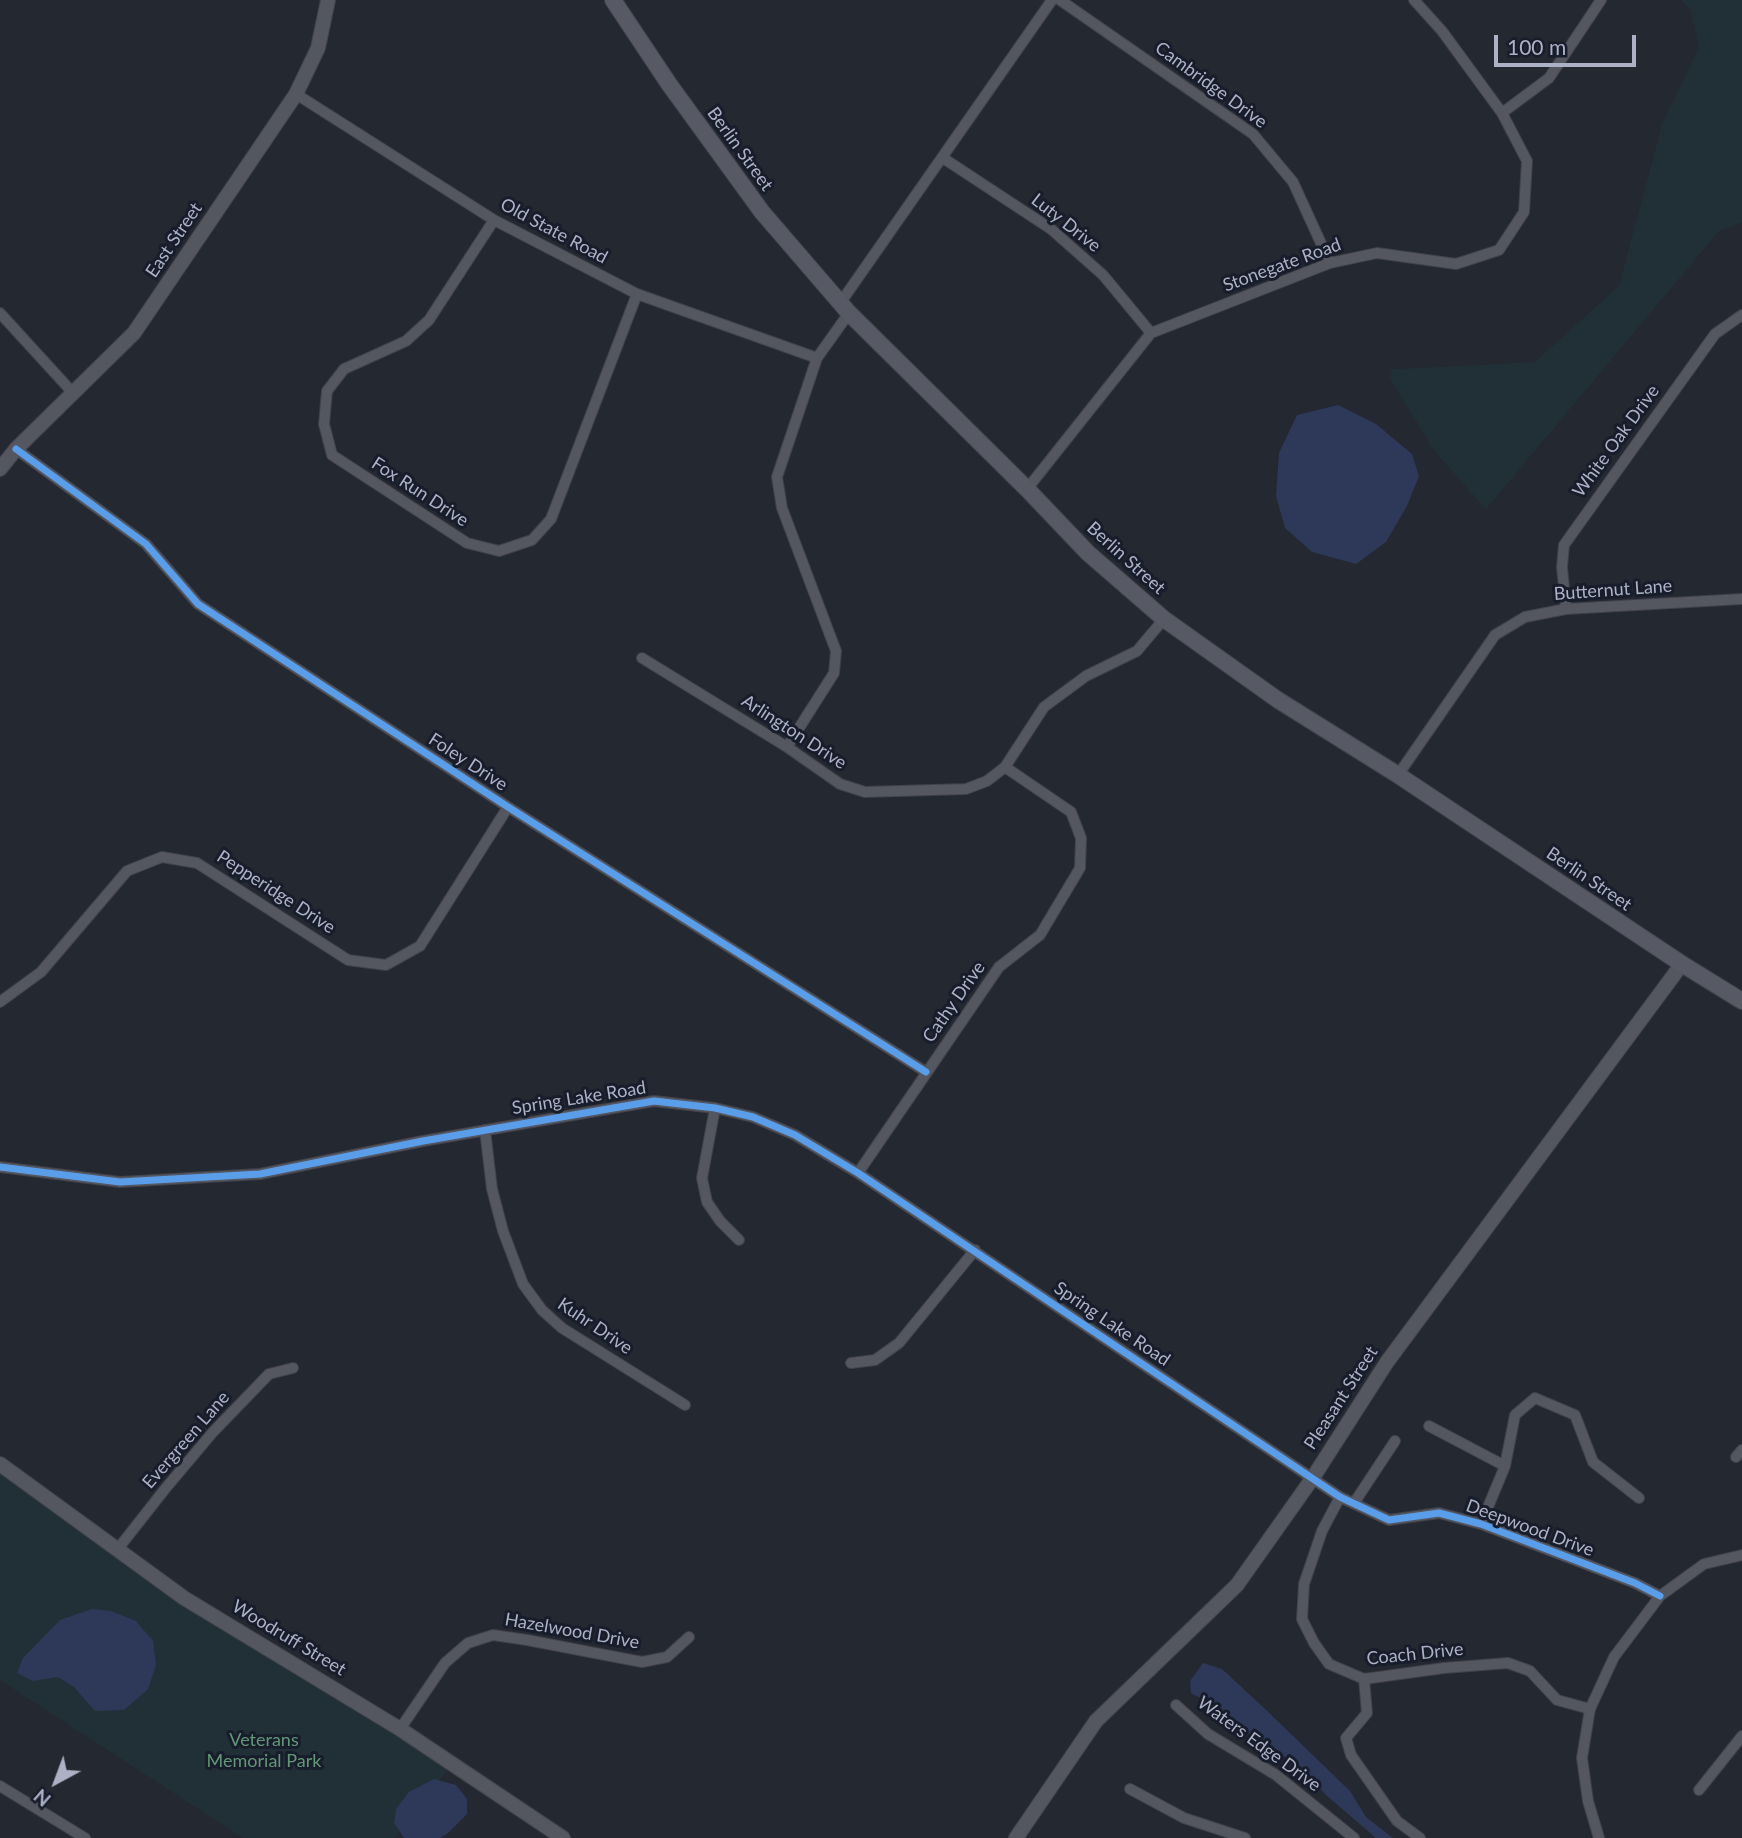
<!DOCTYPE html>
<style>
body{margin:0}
#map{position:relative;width:1742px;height:1838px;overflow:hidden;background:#242831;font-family:Lato,sans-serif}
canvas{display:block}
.north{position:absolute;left:21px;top:1747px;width:70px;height:70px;-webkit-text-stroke:5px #181d2c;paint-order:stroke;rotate:221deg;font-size:19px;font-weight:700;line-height:28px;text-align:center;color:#acb1c5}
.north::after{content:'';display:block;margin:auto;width:24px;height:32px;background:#acb1c5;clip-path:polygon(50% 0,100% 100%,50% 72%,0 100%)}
.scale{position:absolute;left:1494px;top:35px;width:142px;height:32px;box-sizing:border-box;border:4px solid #acb1c5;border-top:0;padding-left:9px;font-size:21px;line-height:24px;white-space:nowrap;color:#acb1c5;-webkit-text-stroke:5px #181d2c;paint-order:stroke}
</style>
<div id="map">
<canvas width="1742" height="1838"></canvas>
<div class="north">N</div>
<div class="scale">100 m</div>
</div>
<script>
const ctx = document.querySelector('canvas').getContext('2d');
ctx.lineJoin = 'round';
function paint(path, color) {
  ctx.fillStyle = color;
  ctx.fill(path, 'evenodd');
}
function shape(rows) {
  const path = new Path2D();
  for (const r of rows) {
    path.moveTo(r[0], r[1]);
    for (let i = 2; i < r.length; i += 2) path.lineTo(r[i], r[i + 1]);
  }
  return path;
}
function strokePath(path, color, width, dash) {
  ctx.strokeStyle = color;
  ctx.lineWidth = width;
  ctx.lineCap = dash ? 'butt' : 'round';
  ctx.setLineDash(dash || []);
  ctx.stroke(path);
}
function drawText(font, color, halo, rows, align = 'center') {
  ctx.font = font + ' Lato,sans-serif';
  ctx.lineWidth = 6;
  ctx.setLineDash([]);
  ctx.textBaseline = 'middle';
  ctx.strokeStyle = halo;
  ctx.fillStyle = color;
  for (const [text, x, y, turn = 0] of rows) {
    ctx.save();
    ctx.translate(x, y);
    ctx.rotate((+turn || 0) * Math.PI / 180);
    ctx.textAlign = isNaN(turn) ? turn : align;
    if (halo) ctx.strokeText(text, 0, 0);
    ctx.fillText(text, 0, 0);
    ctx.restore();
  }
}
const green = shape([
 [1681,0,1742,0,1742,222,1719,231,1486,509,1436,453,1390,379,1392,369,1422,368,1535,362,1619,286,1662,125,1699,47,1691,11],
 [0,1472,450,1767,395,1838,243,1838,0,1680]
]);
const water = shape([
 [1338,405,1376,424,1412,454,1419,476,1407,506,1386,542,1356,564,1312,552,1285,528,1276,496,1279,453,1297,415],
 [92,1609,111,1611,136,1621,153,1641,156,1665,148,1689,124,1710,95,1711,74,1687,58,1677,33,1681,17,1673,23,1658,60,1620],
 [1203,1663,1222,1669,1261,1705,1350,1791,1366,1817,1393,1838,1376,1838,1326,1795,1296,1764,1230,1722,1210,1703,1191,1693,1190,1681],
 [434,1779,456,1785,467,1799,467,1814,448,1833,440,1838,404,1838,394,1823,396,1809,409,1792]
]);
const minor = shape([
 [1060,0,1253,134,1293,182,1330,263],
 [296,94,494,220,637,294,817,358],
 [1502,113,1549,78,1601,0],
 [943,158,1051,229,1103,275,1151,333],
 [494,220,429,320,406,341,344,369,327,391,324,424,332,455,467,543,499,551,532,540,551,519,637,294],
 [841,302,1052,0],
 [0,313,74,394],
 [16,449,146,544,198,604,508,807,926,1072],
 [1027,489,1151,333,1330,263,1377,253,1456,264,1499,250,1524,212,1527,161,1502,113,1442,31,1414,0],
 [1566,609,1562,567,1564,545,1715,334,1742,315],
 [642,658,787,747,840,784,865,792,966,789,987,781,1005,767,1044,707,1086,676,1137,651,1164,619],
 [787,747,834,673,836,651,782,508,777,477,817,358,849,313],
 [1398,775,1495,635,1525,617,1566,609,1742,599],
 [0,1002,41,972,127,871,162,857,197,863,348,960,386,965,420,946,508,807],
 [715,1108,702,1178,707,1202,720,1221,739,1240],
 [485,1130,492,1189,503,1231,523,1284,542,1310,562,1328,685,1405],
 [0,1167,120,1182,260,1174,423,1141,654,1101,715,1108,753,1117,795,1135,858,1173,1340,1497,1389,1520,1439,1513,1481,1524,1635,1583,1660,1596],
 [858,1173,999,967,1040,935,1080,868,1081,838,1071,812,1005,767],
 [851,1363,875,1360,899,1343,975,1250],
 [1429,1426,1505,1466],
 [1736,1457,1742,1450],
 [1340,1497,1322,1531,1304,1584,1302,1619,1314,1643,1329,1664,1364,1679,1444,1668,1508,1663,1530,1671,1557,1700,1590,1709],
 [1354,1503,1395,1441],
 [1481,1524,1505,1466,1515,1415,1535,1398,1575,1415,1593,1462,1639,1498],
 [117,1550,165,1489,213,1432,269,1374,293,1368],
 [1364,1679,1367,1713,1346,1738,1351,1755,1397,1821,1420,1838],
 [1176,1705,1208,1734,1276,1775,1354,1838],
 [400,1729,445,1663,468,1643,493,1635,527,1640,642,1662,667,1657,689,1637],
 [0,1786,85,1838],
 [1130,1789,1184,1818,1245,1838],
 [1699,1790,1742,1736],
 [1599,1838,1588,1801,1582,1758,1590,1709,1614,1657,1660,1596,1704,1564,1742,1555]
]);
const tertiary = shape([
 [0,469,16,449,134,333,296,94,318,48,328,0],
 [0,1464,184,1598,400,1729,563,1838],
 [1016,1838,1096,1721,1237,1585,1312,1479,1387,1362,1682,964]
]);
const secondary = shape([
 [613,0,669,84,762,212,849,313,1027,489,1088,553,1164,619,1278,700,1398,775,1682,964,1742,1001]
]);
const cycleway = shape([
 [16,449,146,544,198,604,508,807,926,1072],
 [0,1167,120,1182,260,1174,423,1141,654,1101,715,1108,753,1117,795,1135,858,1173,1340,1497,1389,1520,1439,1513,1481,1524,1635,1583,1660,1596]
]);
const streetNames = [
 ["Cambridge Drive",1211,85,36],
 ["Berlin Street",740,149,54],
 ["Luty Drive",1066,223,38],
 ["Old State Road",554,231,28],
 ["East Street",174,240,-56],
 ["Stonegate Road",1282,265,-20],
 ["White Oak Drive",1616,441,-54],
 ["Fox Run Drive",420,492,33],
 ["Berlin Street",1126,558,42],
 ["Butternut Lane",1613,590,-4],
 ["Arlington Drive",794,732,33],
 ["Foley Drive",468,762,33],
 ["Berlin Street",1589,879,34],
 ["Pepperidge Drive",276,892,33],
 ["Cathy Drive",954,1002,-55],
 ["Spring Lake Road",579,1098,-9],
 ["Spring Lake Road",1112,1324,34],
 ["Kuhr Drive",595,1326,34],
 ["Pleasant Street",1341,1398,-57],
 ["Evergreen Lane",186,1440,-49],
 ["Deepwood Drive",1530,1528,20],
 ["Hazelwood Drive",572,1631,10],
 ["Woodruff Street",289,1638,31],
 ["Coach Drive",1415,1654,-6],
 ["Waters Edge Drive",1259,1744,36]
];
const parkNames = [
 ["Veterans",264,1740],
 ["Memorial Park",264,1761]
];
paint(green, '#213037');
paint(water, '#2e3859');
strokePath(minor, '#40424a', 12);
strokePath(tertiary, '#40424a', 16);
strokePath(secondary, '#40424a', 18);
strokePath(minor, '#545660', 10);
strokePath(tertiary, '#545660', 14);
strokePath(secondary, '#575a65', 16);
strokePath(cycleway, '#5a9eea', 7);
drawText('18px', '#acb1c5', '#181d2c', streetNames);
drawText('18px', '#639677', '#181d2c', parkNames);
</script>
